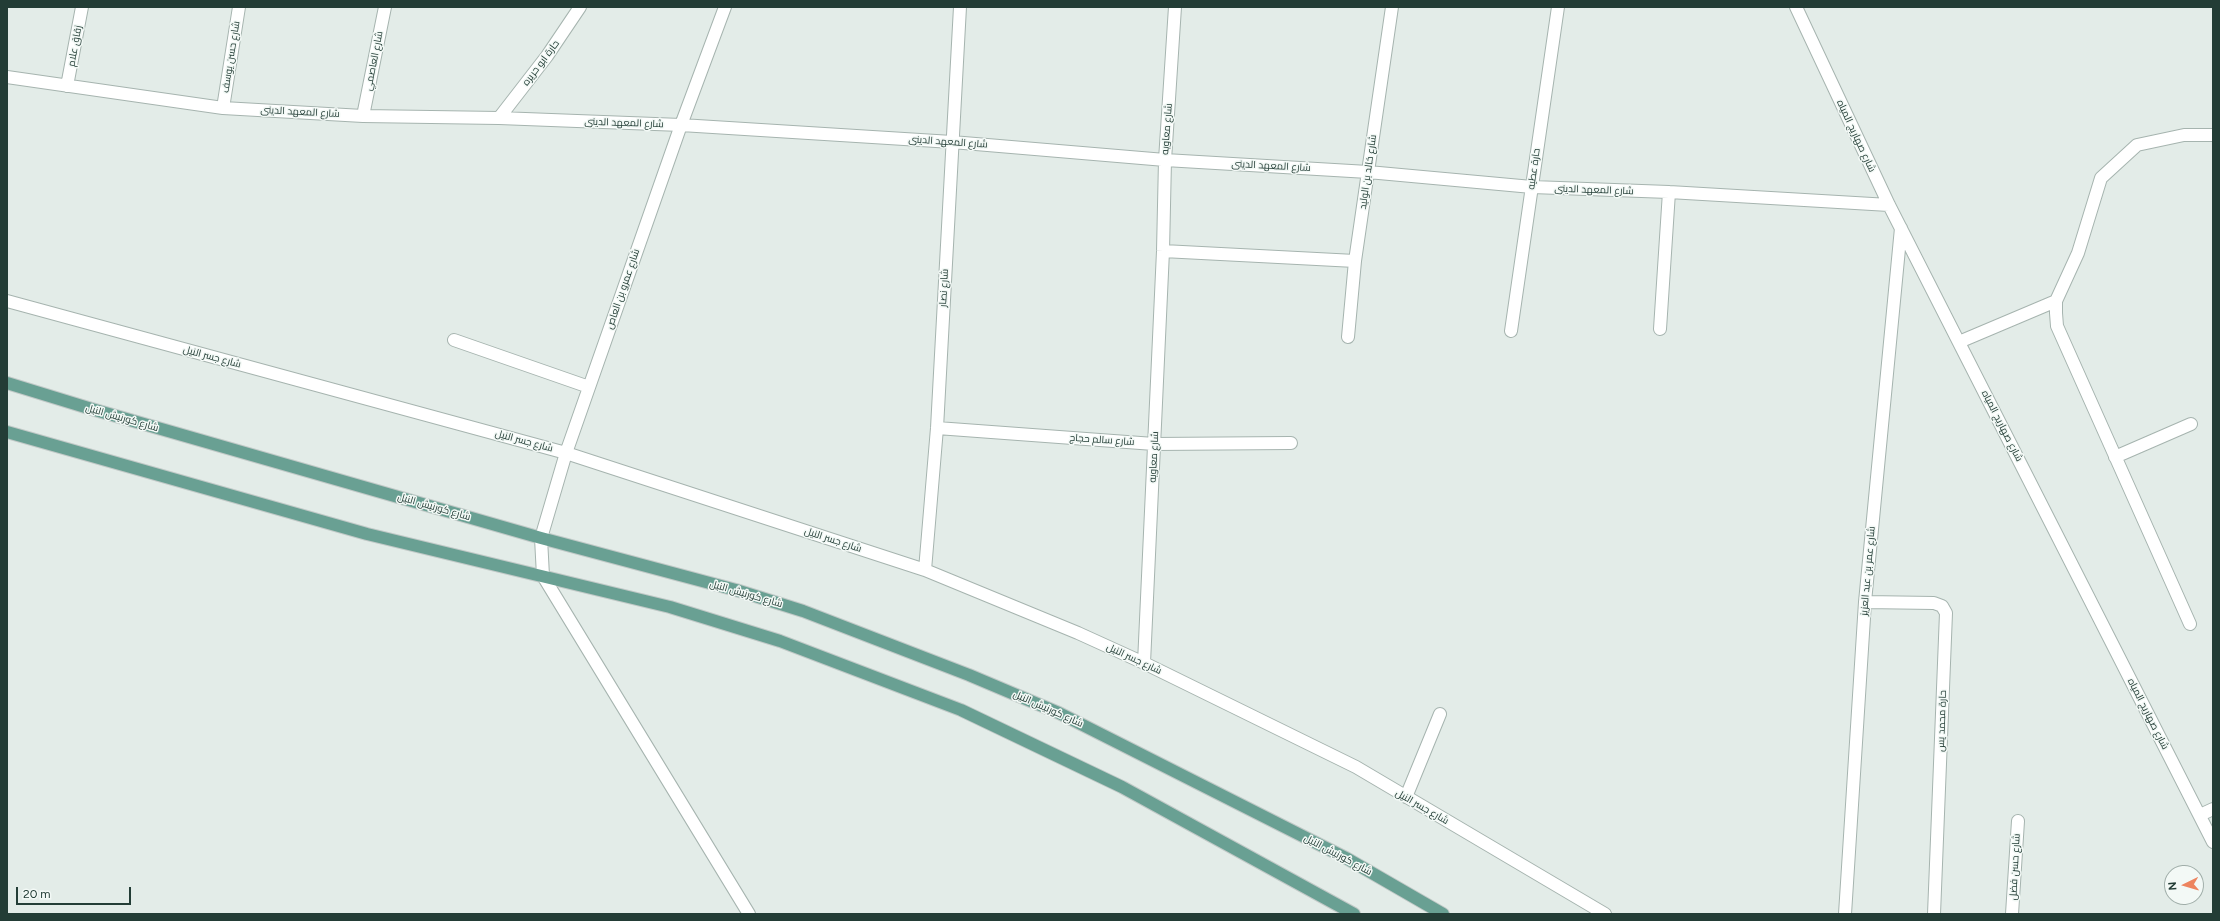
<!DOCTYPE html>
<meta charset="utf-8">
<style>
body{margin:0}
#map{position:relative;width:2220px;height:921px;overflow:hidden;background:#e3ece8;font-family:Figtree,sans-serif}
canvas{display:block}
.frame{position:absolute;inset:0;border:8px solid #233d36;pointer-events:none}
.north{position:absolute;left:2164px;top:865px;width:40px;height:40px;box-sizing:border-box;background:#f3f9f6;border:1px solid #a0aea9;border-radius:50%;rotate:265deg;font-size:11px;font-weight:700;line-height:16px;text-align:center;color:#233d36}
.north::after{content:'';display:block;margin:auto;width:14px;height:18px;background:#ed845f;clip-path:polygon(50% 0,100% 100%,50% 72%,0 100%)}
.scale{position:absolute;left:16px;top:887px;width:115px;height:18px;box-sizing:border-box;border:2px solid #233d36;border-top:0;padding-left:5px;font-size:12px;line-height:14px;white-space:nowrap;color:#233d36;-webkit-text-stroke:3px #f3f9f6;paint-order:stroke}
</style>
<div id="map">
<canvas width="2220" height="921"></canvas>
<div class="frame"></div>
<div class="north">N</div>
<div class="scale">20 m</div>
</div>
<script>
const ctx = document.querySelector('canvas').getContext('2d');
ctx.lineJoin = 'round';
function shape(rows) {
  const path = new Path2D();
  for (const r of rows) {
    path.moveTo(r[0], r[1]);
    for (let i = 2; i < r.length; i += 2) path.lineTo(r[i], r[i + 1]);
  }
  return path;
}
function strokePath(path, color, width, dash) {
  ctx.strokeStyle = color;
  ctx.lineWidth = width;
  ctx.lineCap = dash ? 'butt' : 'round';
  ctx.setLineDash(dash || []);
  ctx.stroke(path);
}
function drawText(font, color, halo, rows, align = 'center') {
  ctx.font = font + ' Figtree,Cairo,sans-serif';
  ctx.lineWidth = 3;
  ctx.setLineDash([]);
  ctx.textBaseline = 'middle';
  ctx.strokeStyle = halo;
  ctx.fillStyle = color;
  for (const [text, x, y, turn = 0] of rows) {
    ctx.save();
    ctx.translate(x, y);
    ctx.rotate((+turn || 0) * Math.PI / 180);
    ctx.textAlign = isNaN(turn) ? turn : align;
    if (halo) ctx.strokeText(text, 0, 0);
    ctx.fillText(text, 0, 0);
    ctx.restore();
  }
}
const minor = shape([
 [725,7,681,125,566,453,541,538,543,576,749,914],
 [1796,7,1889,205,2213,842],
 [7,77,223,108,363,116,499,118,681,125,952,142,1165,160,1368,172,1532,187,1669,192,1889,205],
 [67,86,82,7],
 [223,108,239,7],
 [363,116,385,7],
 [499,118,547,56,580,7],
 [1163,251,1355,261],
 [7,301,566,453,925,570,1078,633,1144,663,1356,767,1605,914],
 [1660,329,1669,192],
 [1511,331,1558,7],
 [1348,337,1355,261,1392,7],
 [454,340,589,387],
 [1959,342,2056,301],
 [937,428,1154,444,1291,443],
 [2115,457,2191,424],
 [925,570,937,428,960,7],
 [1865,602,1934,603,1942,606,1946,613,1934,914],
 [2190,624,2057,326,2056,313,2056,301,2078,253,2101,178,2137,145,2184,135,2213,135],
 [1144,663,1163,251,1165,160,1175,7],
 [1406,797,1440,714],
 [2200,815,2213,809],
 [1845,914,1865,602,1901,228],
 [2012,914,2018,821]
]);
const major = shape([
 [7,383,95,410,541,538,736,590,803,611,969,675,1059,713,1346,858,1443,914],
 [7,432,367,534,670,607,780,641,961,710,1122,787,1354,914]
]);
const streetNames = [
 ["زقاق علام",75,46,-80],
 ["شارع حسن يوسف",231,57,-81],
 ["شارع العاصمي",374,61,-79],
 ["حارة ابو حريره",541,63,-53],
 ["شارع المعهد الدينى",300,112,3],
 ["شارع المعهد الدينى",624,123,2],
 ["شارع معاويه",1167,129,-86],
 ["شارع صهاريج المياه",1856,136,65],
 ["شارع المعهد الدينى",948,142,4],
 ["شارع المعهد الدينى",1271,166,3],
 ["حارة عطيه",1534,169,-82],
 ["شارع خالد بن الوليد",1368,172,-82],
 ["شارع المعهد الدينى",1594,190,2],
 ["شارع نصار",944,288,-87],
 ["شارع عمرو بن العاص",623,289,-71],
 ["شارع جسر النيل",212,357,15],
 ["شارع كورنيش النيل",122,418,16],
 ["شارع صهاريج المياه",2002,426,63],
 ["شارع سالم حجاج",1102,440,4],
 ["شارع جسر النيل",524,441,15],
 ["شارع معاويه",1154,457,-87],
 ["شارع كورنيش النيل",434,507,16],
 ["شارع جسر النيل",833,540,18],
 ["شارع عمر بن عبد العزيز",1868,571,-85],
 ["شارع كورنيش النيل",746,594,16],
 ["شارع جسر النيل",1134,659,25],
 ["شارع كورنيش النيل",1048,709,24],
 ["شارع صهاريج المياه",2148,714,63],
 ["حارة محمد يس",1942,721,-88],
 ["شارع جسر النيل",1422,807,30],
 ["شارع كورنيش النيل",1338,855,28],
 ["شارع حسن فضل",2015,867,-87]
];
strokePath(minor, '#a6b4af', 14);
strokePath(major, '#c1c9c7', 14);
strokePath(minor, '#fff', 12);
strokePath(major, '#69a093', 12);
drawText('10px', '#233d36', '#f3f9f6', streetNames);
</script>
